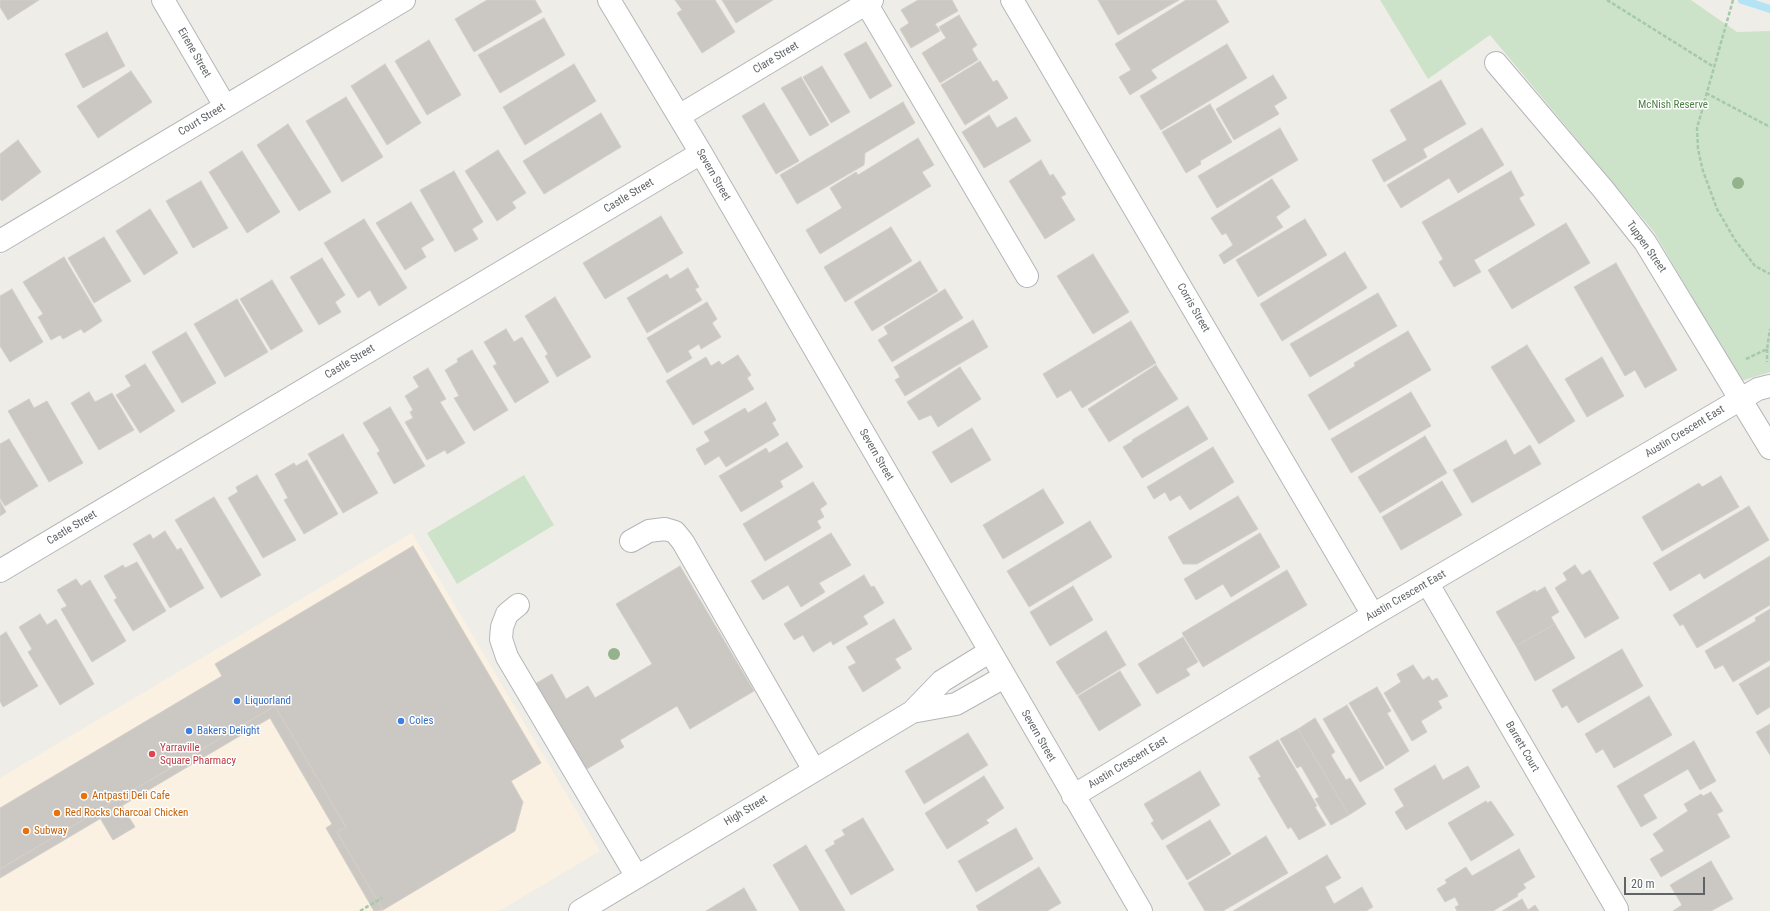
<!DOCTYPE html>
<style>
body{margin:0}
#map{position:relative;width:1770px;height:911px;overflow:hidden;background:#efede8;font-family:"Roboto Condensed",sans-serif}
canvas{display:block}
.scale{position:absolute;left:1624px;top:877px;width:81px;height:18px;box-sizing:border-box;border:2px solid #606466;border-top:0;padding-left:5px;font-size:12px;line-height:14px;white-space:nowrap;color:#606466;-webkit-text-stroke:3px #fff;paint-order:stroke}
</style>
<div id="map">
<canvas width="1770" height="911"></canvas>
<div class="scale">20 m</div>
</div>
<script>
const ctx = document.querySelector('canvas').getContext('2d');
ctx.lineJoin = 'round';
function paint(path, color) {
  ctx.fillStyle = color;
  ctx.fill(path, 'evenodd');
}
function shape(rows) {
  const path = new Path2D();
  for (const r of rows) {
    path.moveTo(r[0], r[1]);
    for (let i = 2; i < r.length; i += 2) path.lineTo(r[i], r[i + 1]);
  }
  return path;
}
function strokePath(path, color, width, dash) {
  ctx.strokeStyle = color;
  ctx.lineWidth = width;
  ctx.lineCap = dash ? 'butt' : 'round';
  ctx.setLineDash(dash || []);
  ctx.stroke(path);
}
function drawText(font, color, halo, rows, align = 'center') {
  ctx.font = font + ' "Roboto Condensed",sans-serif';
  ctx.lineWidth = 3;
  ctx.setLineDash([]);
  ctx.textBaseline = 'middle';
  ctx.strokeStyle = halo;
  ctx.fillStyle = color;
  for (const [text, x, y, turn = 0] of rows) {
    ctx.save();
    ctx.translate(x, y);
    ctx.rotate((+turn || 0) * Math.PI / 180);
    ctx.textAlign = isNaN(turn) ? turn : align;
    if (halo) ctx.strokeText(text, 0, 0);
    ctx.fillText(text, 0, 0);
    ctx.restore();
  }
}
const commercial = shape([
 [412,533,600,851,499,911,0,911,0,778]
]);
const green = shape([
 [1380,0,1691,0,1737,32,1770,31,1770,372,1741,381,1654,232,1490,35,1428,79],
 [524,475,554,525,457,584,427,533]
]);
const stream = shape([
 [1742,0,1770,9]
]);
const building = shape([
 [0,0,39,0,8,20,0,7,0,0],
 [487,0,535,0,542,12,474,52,455,19,487,0],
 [675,0,715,0,735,32,702,53,677,13,682,10,675,0],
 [722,0,773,0,736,23,722,0],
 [918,0,952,0,958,11,935,24,940,31,911,48,900,29,909,23,901,10,918,0],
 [1098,0,1179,0,1118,35,1098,0],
 [1186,0,1216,0,1229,22,1151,70,1157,78,1130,95,1119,77,1131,70,1115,44,1186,0],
 [959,15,977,45,972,49,978,60,940,83,922,53,946,38,939,27,959,15],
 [544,18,565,55,500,93,478,55,544,18],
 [107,32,125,66,83,88,65,54,107,32],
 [429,40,461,95,427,115,395,61,429,40],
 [866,42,892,86,870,99,844,54,866,42],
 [1227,44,1247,78,1161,130,1140,96,1227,44],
 [980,61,993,82,997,80,1008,98,965,125,941,85,980,61],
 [385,64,421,123,387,145,351,86,385,64],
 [574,64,596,101,525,145,503,107,574,64],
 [822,66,850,112,831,123,803,77,822,66],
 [131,71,152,102,98,138,77,106,131,71],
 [1273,75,1287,98,1274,106,1279,114,1234,140,1216,109,1273,75],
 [801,77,829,125,810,136,781,88,801,77],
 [1441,80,1466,124,1423,149,1427,157,1384,182,1372,160,1407,140,1390,110,1441,80],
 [346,97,383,157,342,182,306,121,346,97],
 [903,102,915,123,865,153,864,165,797,204,780,175,903,102],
 [764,103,799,161,776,174,742,116,764,103],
 [1210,104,1232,142,1200,161,1201,164,1186,173,1162,132,1210,104],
 [601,113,621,147,544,194,523,161,601,113],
 [989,115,997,128,1016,117,1031,141,984,168,962,132,989,115],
 [288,124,331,192,299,211,257,145,288,124],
 [1280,128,1298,160,1217,208,1198,176,1280,128],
 [1482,128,1504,165,1458,193,1449,178,1401,208,1387,185,1482,128],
 [918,138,934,165,922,172,931,186,820,254,806,230,842,208,830,188,856,172,858,175,918,138],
 [18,140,41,172,2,201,0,199,0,154,18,140],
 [498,150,526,193,512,202,516,208,497,221,465,171,498,150],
 [242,151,280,212,247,233,209,172,242,151],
 [1041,160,1050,176,1053,174,1066,194,1061,197,1075,220,1045,239,1009,181,1041,160],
 [454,171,483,222,472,229,478,239,455,252,420,190,454,171],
 [1511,171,1524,195,1519,198,1535,225,1474,260,1481,272,1454,287,1439,262,1443,259,1422,222,1511,171],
 [1272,179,1290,207,1276,217,1283,227,1224,264,1219,255,1233,245,1226,233,1222,235,1211,218,1272,179],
 [201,181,228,228,193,248,166,201,201,181],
 [411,202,434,240,421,248,426,257,405,270,376,223,411,202],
 [150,209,178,253,144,275,116,231,150,209],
 [661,216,683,253,605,299,583,263,661,216],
 [364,219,407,288,379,306,370,290,358,298,324,243,364,219],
 [1305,219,1327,255,1258,297,1236,260,1305,219],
 [1566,223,1590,263,1512,309,1488,270,1566,223],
 [891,227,912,261,845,302,824,267,891,227],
 [104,237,131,281,94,303,68,258,104,237],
 [1345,252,1367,288,1282,341,1260,304,1345,252],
 [1093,254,1129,312,1093,334,1057,276,1093,254],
 [64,257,102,321,84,333,81,329,63,339,60,335,51,340,38,317,43,314,23,282,64,257],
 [322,258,345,295,335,302,341,312,319,325,290,277,322,258],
 [920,261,938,291,872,331,854,302,920,261],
 [1616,263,1677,370,1645,388,1635,370,1625,376,1574,287,1616,263],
 [688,268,699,287,695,289,702,300,647,333,627,298,667,274,670,279,688,268],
 [272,280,303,331,271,350,240,299,272,280],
 [12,289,43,342,10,362,0,346,0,296,12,289],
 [945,289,963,318,892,362,878,340,888,334,884,327,945,289],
 [1378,293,1397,326,1310,377,1290,344,1378,293],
 [555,297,591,357,557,377,545,356,548,354,525,316,555,297],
 [237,299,268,352,225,377,194,324,237,299],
 [707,302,717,319,712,323,721,337,701,349,699,344,688,351,692,358,667,373,647,338,707,302],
 [973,320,988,347,905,396,895,380,900,377,894,367,973,320],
 [1131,321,1156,363,1082,408,1071,390,1057,398,1043,374,1131,321],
 [506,329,514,342,522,337,549,382,515,403,493,366,497,364,484,342,506,329],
 [1408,331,1431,370,1329,430,1308,395,1355,366,1354,363,1408,331],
 [186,332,216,383,182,403,152,352,186,332],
 [1527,345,1575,421,1539,444,1491,367,1527,345],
 [472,350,508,410,474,431,454,398,459,396,445,370,458,362,457,359,472,350],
 [738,355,751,375,747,378,754,389,693,425,666,381,706,357,711,366,719,361,722,365,738,355],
 [1602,357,1624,396,1587,417,1565,379,1602,357],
 [145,364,175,411,140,433,116,395,131,386,125,376,145,364],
 [1156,365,1178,399,1109,442,1088,409,1156,365],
 [960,367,981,399,938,427,931,415,919,420,907,402,960,367],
 [428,368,446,399,440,402,465,443,447,454,445,450,427,460,405,422,413,418,410,412,413,410,405,396,419,387,413,377,428,368],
 [89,392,95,402,112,393,134,430,99,450,71,403,89,392],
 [1411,392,1431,426,1351,473,1331,439,1411,392],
 [29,399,34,408,47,401,83,463,49,482,8,411,29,399],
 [766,402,776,420,772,423,779,435,726,467,719,456,705,465,696,449,710,441,704,432,745,408,748,413,766,402],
 [1188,406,1208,439,1142,478,1123,447,1133,441,1132,440,1188,406],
 [390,407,425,466,394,484,377,453,380,451,363,423,390,407],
 [972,428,991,460,951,483,932,452,972,428],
 [343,434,378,493,343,513,308,454,343,434],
 [1425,436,1447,473,1380,513,1358,477,1425,436],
 [9,439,38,486,5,506,0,498,0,444,9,439],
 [1506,440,1514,455,1530,445,1541,464,1472,503,1453,470,1506,440],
 [787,442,803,467,780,481,783,487,741,512,719,476,766,448,769,453,787,442],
 [1213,447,1234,482,1190,510,1180,495,1170,501,1165,492,1154,499,1147,487,1213,447],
 [307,460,338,514,304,534,284,500,288,498,275,474,294,463,296,466,307,460],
 [257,475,296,540,263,558,228,498,238,492,236,487,257,475],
 [1721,476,1739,507,1662,551,1642,517,1699,483,1702,487,1721,476],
 [1442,481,1462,515,1401,550,1382,517,1442,481],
 [813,482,827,504,820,509,824,517,817,521,821,528,765,561,743,524,813,482],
 [1043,489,1064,523,1003,559,983,525,1043,489],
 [1238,496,1258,529,1197,564,1183,564,1168,537,1238,496],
 [214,497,261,575,221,598,175,520,214,497],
 [0,501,6,512,0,516,0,501],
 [1749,506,1769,540,1704,579,1700,573,1670,591,1653,563,1749,506],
 [1090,521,1112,557,1029,607,1007,571,1090,521],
 [165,531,177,550,181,548,204,588,170,608,133,544,150,534,153,539,165,531],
 [831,533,851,565,819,583,825,592,801,607,788,585,763,600,751,581,831,533],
 [1260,533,1280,567,1231,597,1223,584,1196,600,1184,579,1260,533],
 [413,546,541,763,511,781,523,802,515,831,383,910,337,832,346,827,275,706,0,869,0,808,222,676,215,664,413,546],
 [1770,556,1770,605,1697,648,1683,624,1680,626,1673,615,1770,556],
 [137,562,166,611,133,631,114,600,117,598,104,576,123,565,125,568,137,562],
 [1575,565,1582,575,1590,570,1619,618,1585,638,1555,588,1567,580,1563,573,1575,565],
 [680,566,754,691,690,729,677,706,620,740,624,747,585,770,535,684,552,674,566,699,588,686,595,698,652,664,616,604,680,566],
 [1287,570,1307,605,1203,667,1182,633,1287,570],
 [864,575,871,587,874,586,884,603,863,616,868,624,833,645,831,641,813,652,803,635,794,640,784,624,864,575],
 [76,579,81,586,90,580,126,641,92,662,61,609,67,606,57,590,76,579],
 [1073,586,1093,620,1050,646,1030,612,1073,586],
 [1545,587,1559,612,1551,617,1555,624,1516,646,1496,612,1535,590,1536,592,1545,587],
 [1770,609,1770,660,1733,682,1723,665,1715,669,1705,651,1756,621,1755,618,1770,609],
 [40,614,47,625,56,619,94,684,60,705,28,652,32,649,19,627,40,614],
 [894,619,912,649,895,659,901,668,863,692,848,667,856,663,846,647,894,619],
 [1555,624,1575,658,1535,681,1516,646,1555,624],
 [1106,631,1126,665,1077,695,1056,662,1106,631],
 [6,632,38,686,3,707,0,701,0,636,6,632],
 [1183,637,1198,662,1186,669,1190,675,1157,694,1138,664,1183,637],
 [1622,649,1643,686,1578,723,1567,705,1562,708,1552,690,1622,649],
 [1413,665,1423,680,1429,676,1432,681,1437,678,1448,696,1438,701,1442,708,1421,721,1427,732,1412,741,1384,693,1401,682,1397,674,1413,665],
 [1770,666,1770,707,1757,715,1739,684,1770,666],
 [1120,671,1141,705,1099,731,1078,696,1120,671],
 [1377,687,1391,711,1387,713,1409,751,1386,766,1349,703,1377,687],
 [1649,696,1672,735,1614,768,1603,749,1596,753,1585,734,1649,696],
 [1347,705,1384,768,1360,782,1323,719,1347,705],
 [275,706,346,827,337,832,383,910,374,911,326,828,332,824,270,718,0,878,0,869,275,706],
 [1315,718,1335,752,1331,755,1346,780,1350,778,1366,804,1349,815,1298,729,1315,718],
 [1770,724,1770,755,1756,732,1770,724],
 [1298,729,1349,815,1331,825,1315,799,1319,797,1301,766,1297,768,1280,739,1298,729],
 [968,733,988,765,924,804,905,771,968,733],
 [1278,740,1317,806,1315,807,1326,825,1299,840,1291,827,1288,829,1258,778,1261,777,1249,757,1278,740],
 [1694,741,1716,781,1700,790,1688,769,1643,795,1657,818,1641,827,1617,786,1694,741],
 [1435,765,1443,780,1468,766,1480,787,1406,830,1395,812,1404,806,1394,789,1435,765],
 [1200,771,1220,805,1162,840,1151,823,1154,821,1144,804,1200,771],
 [984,776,1004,808,986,820,989,823,947,849,925,813,984,776],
 [1711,792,1723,811,1717,814,1730,837,1661,877,1650,859,1664,851,1653,834,1688,811,1684,804,1701,794,1703,796,1711,792],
 [1486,801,1487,803,1491,801,1514,835,1471,861,1448,823,1486,801],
 [122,806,135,827,113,840,100,818,122,806],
 [863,818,894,870,851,895,825,850,835,844,834,841,845,835,842,830,863,818],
 [1210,820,1231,854,1187,880,1166,846,1210,820],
 [1016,828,1033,859,976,892,958,861,1016,828],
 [1266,836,1288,873,1223,911,1205,911,1188,883,1266,836],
 [806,845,845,911,800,911,773,865,806,845],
 [1519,849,1535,877,1523,884,1526,888,1517,894,1518,896,1493,911,1457,911,1455,907,1459,905,1455,897,1445,902,1437,889,1447,883,1445,880,1466,867,1472,876,1519,849],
 [1327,855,1341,878,1325,887,1334,904,1362,887,1373,907,1366,911,1233,911,1327,855],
 [1711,861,1733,899,1711,911,1673,911,1682,905,1670,885,1711,861],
 [1039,867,1061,903,1047,911,979,911,976,906,1039,867],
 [744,888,757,911,706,911,744,888],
 [1522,899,1528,910,1535,905,1539,911,1502,911,1522,899]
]);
const path = shape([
 [1607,0,1714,67],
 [1733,0,1697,128,1698,149,1703,171,1717,209,1735,240,1755,266,1770,274],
 [1706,93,1770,127],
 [1767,349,1767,362],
 [1746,359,1767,349,1770,329],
 [360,911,382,898]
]);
const minor = shape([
 [163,0,225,106],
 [609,0,701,153,1141,911],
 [1012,0,1373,615],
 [866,3,1027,276],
 [1496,63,1603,189,1645,242,1770,448],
 [679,116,872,0],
 [0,241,404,0],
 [631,541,649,531,665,529,675,532,683,542,814,770],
 [0,571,701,153],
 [1428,584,1617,909],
 [518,605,507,614,502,627,501,639,507,657,637,877],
 [912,712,956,704,1004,677],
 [1073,796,1373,615,1741,399,1758,389,1770,386],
 [580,911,912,712,942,681,989,652]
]);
const trees = [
 [1738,183],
 [614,654]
];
const markers = [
 [237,701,4,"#3f7fe0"],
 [401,721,4,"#3f7fe0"],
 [189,731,4,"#3f7fe0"],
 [152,754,4,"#e0444e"],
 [84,796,4,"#e8710a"],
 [57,813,4,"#e8710a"],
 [26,831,4,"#e8710a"]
];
const streetNames = [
 ["Eirene Street",194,53,60],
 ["Clare Street",776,58,-31],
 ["Court Street",202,120,-31],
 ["Severn Street",713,175,60],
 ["Castle Street",629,196,-31],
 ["Tuppen Street",1646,247,55],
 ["Corris Street",1193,308,60],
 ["Castle Street",350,362,-31],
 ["Austin Crescent East",1685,432,-31],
 ["Severn Street",876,455,60],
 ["Castle Street",72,528,-31],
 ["Austin Crescent East",1406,596,-30],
 ["Severn Street",1038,736,60],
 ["Barrett Court",1522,747,60],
 ["Austin Crescent East",1128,763,-31],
 ["High Street",746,811,-31]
];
const parkNames = [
 ["McNish Reserve",1673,105]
];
const shopNames = [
 ["Liquorland",245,701],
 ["Coles",409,721],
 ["Bakers Delight",197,731]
];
const healthNames = [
 ["Yarraville",160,748],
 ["Square Pharmacy",160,761]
];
const foodNames = [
 ["Antpasti Deli Cafe",92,796],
 ["Red Rocks Charcoal Chicken",65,813],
 ["Subway",34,831]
];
paint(commercial, '#faf1e3');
paint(green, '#cde3c9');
strokePath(stream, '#b3e4f5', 8);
paint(building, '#cbc8c4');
strokePath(building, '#d4cec7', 1);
strokePath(minor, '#b3b6b8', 24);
strokePath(path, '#a5c9aa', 2.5, [4, 2]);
strokePath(minor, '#fff', 22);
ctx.fillStyle = '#94b38d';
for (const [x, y] of trees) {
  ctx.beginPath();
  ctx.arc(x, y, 6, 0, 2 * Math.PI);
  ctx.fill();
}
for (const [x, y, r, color] of markers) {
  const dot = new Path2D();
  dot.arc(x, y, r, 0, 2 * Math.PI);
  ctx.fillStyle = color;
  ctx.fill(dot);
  strokePath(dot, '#fff', 1.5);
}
drawText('11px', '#606466', '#fff', streetNames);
drawText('11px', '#4a8342', '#fff', parkNames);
drawText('11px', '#366cbe', '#fff', shopNames, 'left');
drawText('11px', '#be3a42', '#fff', healthNames, 'left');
drawText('11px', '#c56008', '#fff', foodNames, 'left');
</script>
